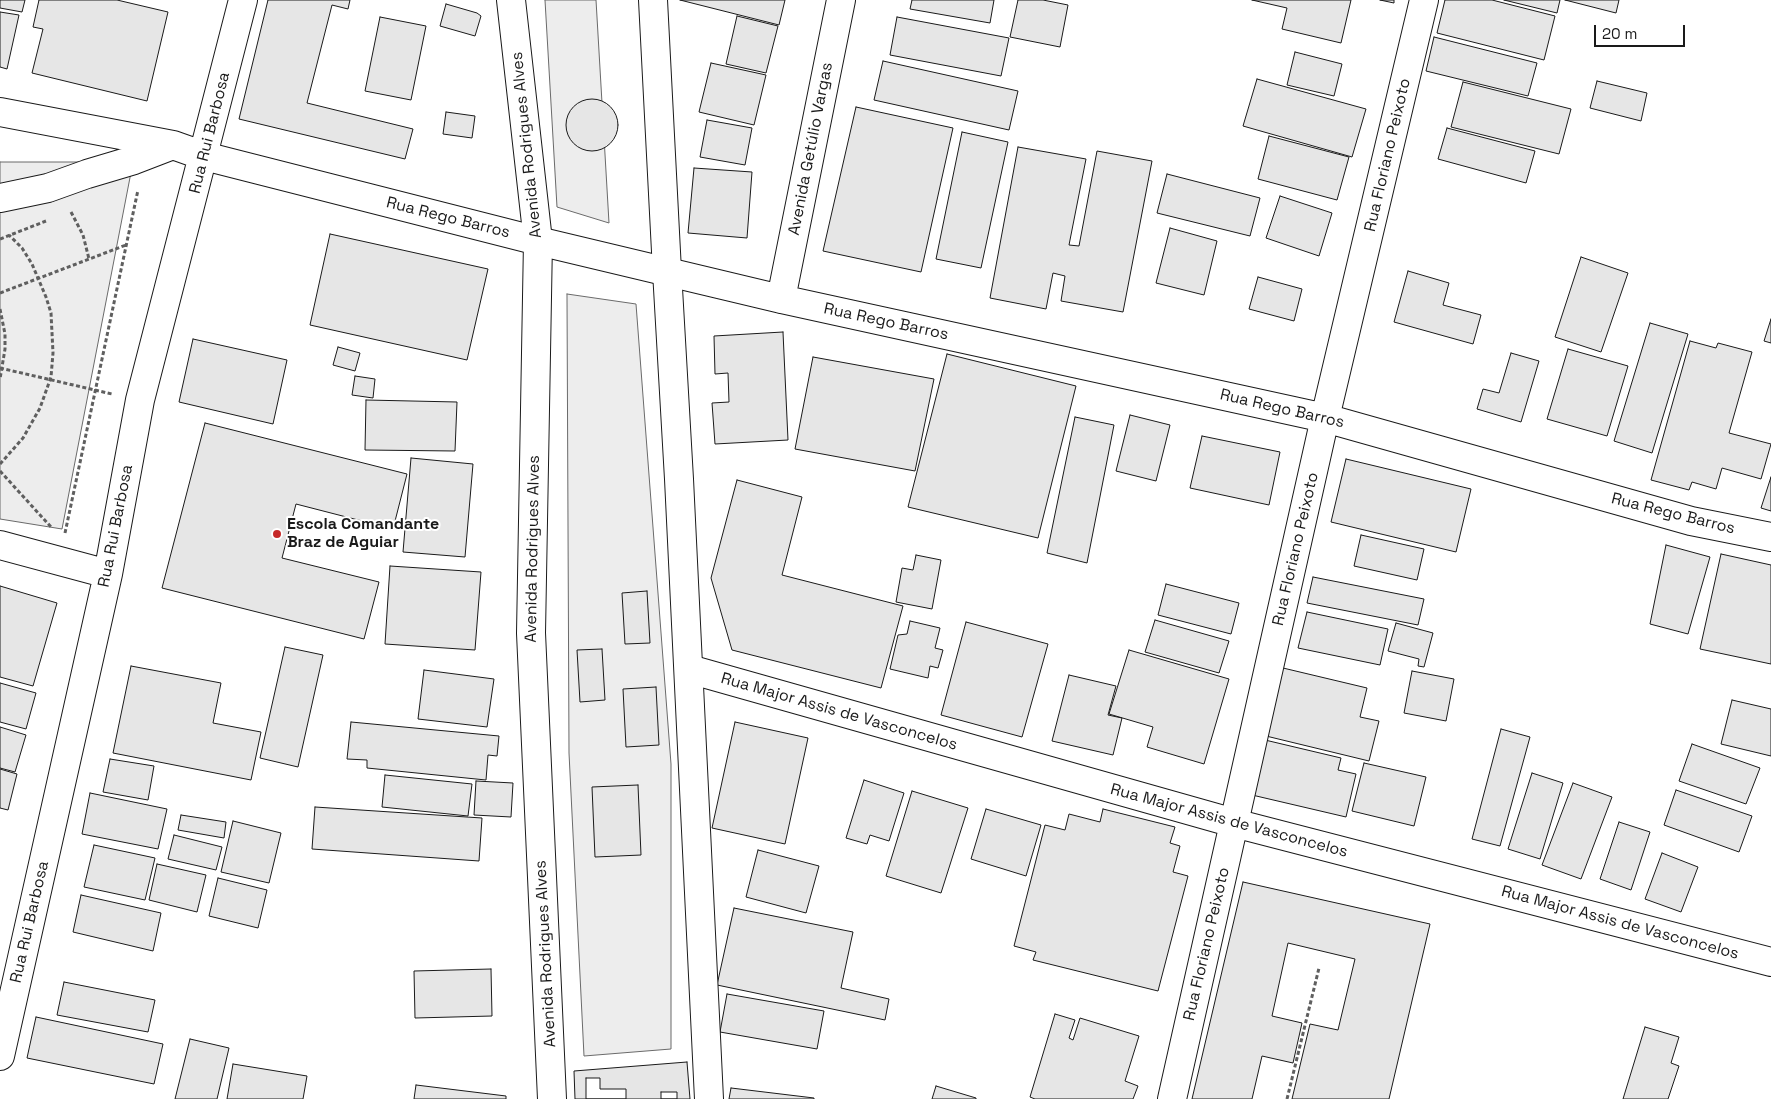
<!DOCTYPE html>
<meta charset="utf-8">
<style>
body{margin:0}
#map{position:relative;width:1771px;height:1099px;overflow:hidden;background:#fff;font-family:"Space Grotesk",sans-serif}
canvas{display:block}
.scale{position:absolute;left:1594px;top:25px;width:91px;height:22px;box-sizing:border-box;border:2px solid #1a1a1a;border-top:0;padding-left:6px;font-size:15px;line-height:18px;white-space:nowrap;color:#1a1a1a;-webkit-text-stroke:4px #fff;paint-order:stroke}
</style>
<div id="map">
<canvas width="1771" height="1099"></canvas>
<div class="scale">20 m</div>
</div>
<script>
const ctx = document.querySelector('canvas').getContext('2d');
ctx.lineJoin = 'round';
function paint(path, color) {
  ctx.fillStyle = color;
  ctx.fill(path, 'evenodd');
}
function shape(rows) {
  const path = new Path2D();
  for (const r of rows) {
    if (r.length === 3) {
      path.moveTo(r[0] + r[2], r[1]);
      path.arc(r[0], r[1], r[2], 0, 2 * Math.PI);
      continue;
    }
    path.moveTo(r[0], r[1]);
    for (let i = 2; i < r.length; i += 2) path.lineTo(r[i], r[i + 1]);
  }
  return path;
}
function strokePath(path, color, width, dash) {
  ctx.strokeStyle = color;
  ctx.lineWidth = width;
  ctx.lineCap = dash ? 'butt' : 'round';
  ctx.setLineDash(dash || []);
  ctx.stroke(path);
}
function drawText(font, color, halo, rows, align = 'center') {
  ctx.font = font + ' "Space Grotesk",sans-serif';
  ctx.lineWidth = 4;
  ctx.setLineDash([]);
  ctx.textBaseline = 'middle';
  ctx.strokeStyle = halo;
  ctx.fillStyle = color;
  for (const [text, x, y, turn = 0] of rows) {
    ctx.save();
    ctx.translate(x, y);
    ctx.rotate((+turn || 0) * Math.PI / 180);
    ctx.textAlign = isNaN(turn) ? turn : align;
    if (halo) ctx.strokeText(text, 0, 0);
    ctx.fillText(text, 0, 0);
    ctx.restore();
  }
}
const built = shape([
 [545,0,596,0,609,223,557,207,545,0],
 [0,162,133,162,62,529,0,519,0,162],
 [567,294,636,304,671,764,671,1049,584,1056,569,753,567,294]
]);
const building = shape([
 [0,0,25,0,22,12,0,8,0,0],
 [39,0,117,0,168,12,147,101,32,73,43,29,33,27,39,0],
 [268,0,350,0,348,9,332,5,307,103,413,129,405,159,239,119,268,0],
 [680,0,785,0,779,25,680,0],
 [912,0,994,0,990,23,910,9,912,0],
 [1018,0,1043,0,1068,5,1060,47,1010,37,1018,0],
 [1252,0,1351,0,1341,43,1282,29,1287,8,1252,0],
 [1380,0,1394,0,1394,3,1380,0],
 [1445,0,1492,0,1555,16,1544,60,1437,33,1445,0],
 [1504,0,1560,0,1557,13,1504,0],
 [1565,0,1619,0,1616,13,1565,0],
 [446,4,477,13,481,16,475,36,440,26,446,4],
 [0,12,19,15,7,69,0,67,0,12],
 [737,16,778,26,766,73,726,64,737,16],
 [380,17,426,26,411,100,365,91,380,17],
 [897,17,1009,38,1001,76,890,55,897,17],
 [1434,37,1537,63,1528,96,1426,71,1434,37],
 [1295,52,1342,64,1334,96,1287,85,1295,52],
 [883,61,1018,91,1009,130,874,100,883,61],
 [711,63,766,75,754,125,699,112,711,63],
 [1257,79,1366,109,1352,157,1243,126,1257,79],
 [1597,81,1647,93,1641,121,1590,108,1597,81],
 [1463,82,1571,109,1559,154,1451,127,1463,82],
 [592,125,26],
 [856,107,953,128,921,272,823,251,856,107],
 [446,112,475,116,472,138,443,134,446,112],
 [707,120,752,128,745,165,700,157,707,120],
 [1447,128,1535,151,1526,183,1438,159,1447,128],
 [962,132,1008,142,981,268,936,259,962,132],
 [1269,136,1349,157,1337,200,1258,179,1269,136],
 [1018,147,1086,159,1069,245,1079,246,1097,151,1152,161,1123,312,1061,301,1065,276,1053,273,1046,309,990,298,1018,147],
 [694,168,752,172,747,238,688,233,694,168],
 [1167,174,1260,198,1250,236,1157,213,1167,174],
 [1280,196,1332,213,1319,256,1266,238,1280,196],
 [1170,228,1217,241,1204,295,1156,283,1170,228],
 [330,234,488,269,467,360,310,325,330,234],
 [1581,257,1628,273,1601,352,1555,337,1581,257],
 [1408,271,1449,283,1443,305,1481,315,1473,344,1394,322,1408,271],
 [1258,277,1302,289,1294,321,1249,309,1258,277],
 [1771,319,1771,343,1764,341,1771,319],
 [1650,323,1688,334,1652,453,1614,441,1650,323],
 [783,332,788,440,715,444,712,403,729,402,728,373,715,374,714,336,783,332],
 [193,339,287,360,273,424,179,402,193,339],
 [1690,341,1716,348,1718,343,1752,352,1729,433,1771,444,1761,479,1722,468,1716,489,1692,482,1689,490,1651,480,1690,341],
 [338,347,360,353,355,371,333,365,338,347],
 [1568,349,1628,366,1607,436,1547,419,1568,349],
 [1511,353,1539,361,1521,422,1477,409,1483,389,1499,393,1511,353],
 [947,354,1076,386,1038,538,908,507,947,354],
 [813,357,934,379,915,471,795,449,813,357],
 [355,376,375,379,373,398,352,395,355,376],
 [366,400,457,402,455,451,365,450,366,400],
 [1130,415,1170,425,1156,481,1116,471,1130,415],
 [1075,417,1114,425,1087,563,1047,553,1075,417],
 [205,423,407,474,393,529,296,504,282,558,379,582,364,639,162,588,205,423],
 [1202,436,1280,452,1269,505,1190,488,1202,436],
 [411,458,473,464,465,557,403,552,411,458],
 [1346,459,1471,489,1456,552,1331,522,1346,459],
 [1771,477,1771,511,1761,508,1771,477],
 [737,480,802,497,782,575,903,606,881,688,732,650,711,578,737,480],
 [1361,535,1424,549,1417,580,1354,566,1361,535],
 [1666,545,1710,557,1688,634,1650,624,1666,545],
 [1721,554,1771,565,1771,664,1700,649,1721,554],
 [916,555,941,560,932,609,896,602,902,568,913,570,916,555],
 [390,566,481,572,475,650,385,644,390,566],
 [1313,577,1424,599,1418,625,1307,603,1313,577],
 [1166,584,1239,603,1231,634,1158,615,1166,584],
 [0,586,57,603,33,686,0,677,0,586],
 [647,591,650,643,625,644,622,593,647,591],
 [1307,612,1388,629,1380,665,1298,648,1307,612],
 [1155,620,1229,641,1219,673,1145,652,1155,620],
 [910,621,940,628,935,648,943,650,938,668,930,666,928,678,890,669,898,635,907,634,910,621],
 [966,622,1048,644,1022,737,941,715,966,622],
 [1396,623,1433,633,1424,667,1418,666,1419,659,1388,651,1396,623],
 [285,647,323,655,298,767,260,758,285,647],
 [602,649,605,700,580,702,577,650,602,649],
 [1129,650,1229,679,1204,764,1147,747,1153,727,1109,714,1129,650],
 [131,666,221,683,213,723,261,732,251,780,113,753,131,666],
 [1283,668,1367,688,1360,717,1379,721,1369,761,1266,736,1283,668],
 [424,670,494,679,487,727,418,719,424,670],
 [1412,671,1454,679,1446,721,1404,713,1412,671],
 [1069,675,1116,686,1108,715,1122,718,1113,755,1052,741,1069,675],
 [0,683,36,693,26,729,0,722,0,683],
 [656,687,659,745,626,747,623,689,656,687],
 [1732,700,1771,709,1771,756,1721,744,1732,700],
 [351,722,499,736,497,756,488,755,486,780,367,768,367,760,347,759,351,722],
 [735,722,808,738,785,844,712,828,735,722],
 [0,727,26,735,15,772,0,768,0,727],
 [1501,729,1530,737,1500,846,1472,839,1501,729],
 [1265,740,1341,758,1338,770,1356,774,1346,817,1252,795,1265,740],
 [1692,744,1760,768,1746,804,1679,781,1692,744],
 [110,759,154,766,148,800,103,792,110,759],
 [1364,763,1426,777,1414,826,1352,811,1364,763],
 [0,769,17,774,8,810,0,808,0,769],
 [1532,773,1563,783,1540,859,1508,849,1532,773],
 [385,775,472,784,468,816,382,807,385,775],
 [864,780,904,793,889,841,870,835,867,844,846,838,864,780],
 [476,781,513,783,511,817,474,815,476,781],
 [1573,783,1612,797,1581,879,1542,865,1573,783],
 [638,785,641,855,595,857,592,787,638,785],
 [1676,790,1752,816,1739,852,1664,825,1676,790],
 [912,791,968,808,941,893,886,876,912,791],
 [90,793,167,809,158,849,82,834,90,793],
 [315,807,482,818,479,861,312,849,315,807],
 [986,809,1041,825,1026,876,971,859,986,809],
 [1103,809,1175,827,1170,843,1180,846,1173,872,1188,876,1158,991,1033,960,1036,952,1014,946,1045,825,1065,830,1069,814,1100,822,1103,809],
 [181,815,226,822,224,838,178,830,181,815],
 [233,821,281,833,269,883,221,872,233,821],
 [1619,822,1650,832,1631,890,1600,879,1619,822],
 [174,835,222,847,216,870,168,859,174,835],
 [94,845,155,858,145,900,84,887,94,845],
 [758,850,819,866,806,913,746,897,758,850],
 [1662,853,1698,867,1681,912,1645,899,1662,853],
 [157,864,206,875,197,912,149,900,157,864],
 [218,878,267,890,258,928,209,916,218,878],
 [1243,882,1430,924,1389,1099,1292,1099,1310,1024,1338,1030,1355,959,1288,943,1272,1016,1302,1023,1293,1063,1262,1056,1252,1099,1192,1099,1243,882],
 [81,895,161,913,153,951,73,932,81,895],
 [734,908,853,932,841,988,889,999,885,1020,717,985,734,908],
 [491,969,492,1016,415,1018,414,971,491,969],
 [64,982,155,1000,148,1032,57,1015,64,982],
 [727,994,824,1011,817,1049,720,1032,727,994],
 [1055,1014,1075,1020,1069,1038,1073,1040,1080,1018,1139,1036,1125,1081,1138,1086,1133,1099,1035,1099,1030,1097,1055,1014],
 [36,1017,163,1044,154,1084,27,1058,36,1017],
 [1645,1027,1679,1037,1671,1063,1679,1066,1668,1099,1623,1099,1645,1027],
 [190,1039,229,1048,217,1099,175,1099,190,1039],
 [687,1062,690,1099,575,1099,574,1071,687,1062],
 [233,1064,307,1076,303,1099,227,1099,233,1064],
 [586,1078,600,1078,600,1089,626,1089,626,1099,586,1099,586,1078],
 [416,1085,506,1096,506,1099,414,1099,416,1085],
 [936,1086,976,1098,976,1099,932,1099,936,1086],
 [731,1088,814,1098,814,1099,729,1099,731,1088],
 [661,1092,677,1092,677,1099,661,1099,661,1092]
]);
const path = shape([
 [71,212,83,235,89,259],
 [0,239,46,221],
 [0,293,126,245],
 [0,309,5,334,5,349,0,379],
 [0,368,112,394],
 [0,464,23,438,40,408,51,377,53,353,51,313,46,297,32,264,22,248,9,235],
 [0,471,51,527],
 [65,533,138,190],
 [1287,1099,1319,968]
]);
const street = shape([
 [0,112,173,145,204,156,538,241,781,299,1325,418,1691,521,1771,537],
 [0,198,48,188,87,174,134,160,173,145],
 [781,299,841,0],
 [0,545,108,574],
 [689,669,1234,823,1771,962],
 [0,1056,108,574,140,400,243,0],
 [1172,1099,1325,418,1424,0]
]);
const secondary = shape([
 [511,0,538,241,531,633,552,1099],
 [653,0,667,271,679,479,709,1099]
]);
const markers = [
 [277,534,5,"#c62828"]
];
const streetNames = [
 ["Rua Rui Barbosa",210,133,-76],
 ["Avenida Rodrigues Alves",527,145,-96],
 ["Avenida Getúlio Vargas",811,149,-79],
 ["Rua Floriano Peixoto",1388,155,-77],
 ["Rua Rego Barros",448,218,14],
 ["Rua Rego Barros",886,322,12],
 ["Rua Rego Barros",1282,409,13],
 ["Rua Rego Barros",1673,514,14],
 ["Rua Rui Barbosa",116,526,-79],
 ["Avenida Rodrigues Alves",533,549,-89],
 ["Rua Floriano Peixoto",1296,549,-77],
 ["Rua Major Assis de Vasconcelos",839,712,16],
 ["Rua Major Assis de Vasconcelos",1229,821,15],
 ["Rua Rui Barbosa",30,922,-77],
 ["Rua Major Assis de Vasconcelos",1620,923,15],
 ["Rua Floriano Peixoto",1207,944,-77],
 ["Avenida Rodrigues Alves",546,954,-93]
];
const poiNames = [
 ["Escola Comandante",287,525],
 ["Braz de Aguiar",287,543]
];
paint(built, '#ededed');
strokePath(built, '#6a6a6a', 1);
paint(building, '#e6e6e6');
strokePath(building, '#1a1a1a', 1);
strokePath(street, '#1a1a1a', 30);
strokePath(secondary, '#1a1a1a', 30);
strokePath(path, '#5f5f5f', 3, [4, 2.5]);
strokePath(street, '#fff', 28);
strokePath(secondary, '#fff', 28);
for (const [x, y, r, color] of markers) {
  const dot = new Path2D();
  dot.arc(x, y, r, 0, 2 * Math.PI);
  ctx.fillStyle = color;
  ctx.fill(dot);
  strokePath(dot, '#fff', 2);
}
drawText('16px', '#1a1a1a', '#fff', streetNames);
drawText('bold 16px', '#1a1a1a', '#fff', poiNames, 'left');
</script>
